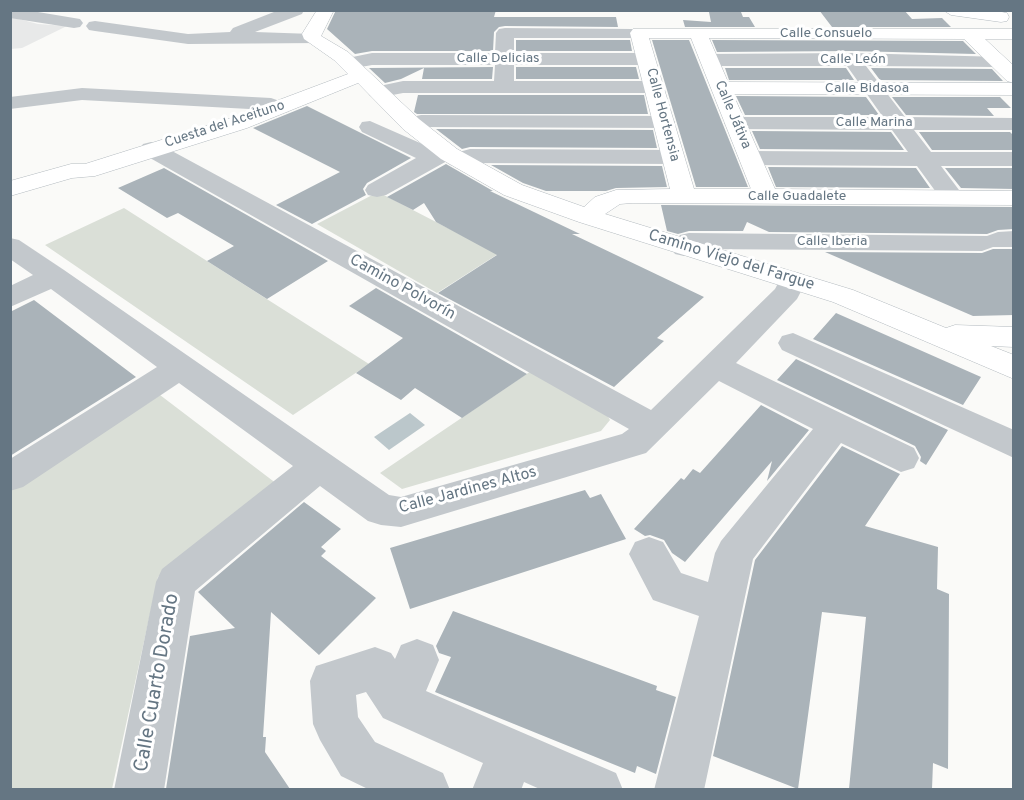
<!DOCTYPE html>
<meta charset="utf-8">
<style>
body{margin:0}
#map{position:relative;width:1024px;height:800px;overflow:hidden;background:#fafaf8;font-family:Overpass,sans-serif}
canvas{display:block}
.frame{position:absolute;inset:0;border:12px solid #657683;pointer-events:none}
</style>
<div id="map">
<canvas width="1024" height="800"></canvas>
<div class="frame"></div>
</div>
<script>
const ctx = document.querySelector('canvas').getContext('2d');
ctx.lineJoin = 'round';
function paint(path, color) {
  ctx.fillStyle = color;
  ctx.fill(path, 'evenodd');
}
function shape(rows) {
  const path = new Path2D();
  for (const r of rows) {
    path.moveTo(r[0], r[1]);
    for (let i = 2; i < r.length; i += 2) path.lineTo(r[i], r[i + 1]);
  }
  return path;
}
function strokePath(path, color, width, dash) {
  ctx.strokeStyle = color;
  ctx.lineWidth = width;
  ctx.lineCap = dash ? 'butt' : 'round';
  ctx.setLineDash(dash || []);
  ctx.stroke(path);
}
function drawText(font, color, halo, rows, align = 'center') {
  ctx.font = font + ' Overpass,sans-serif';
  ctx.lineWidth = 6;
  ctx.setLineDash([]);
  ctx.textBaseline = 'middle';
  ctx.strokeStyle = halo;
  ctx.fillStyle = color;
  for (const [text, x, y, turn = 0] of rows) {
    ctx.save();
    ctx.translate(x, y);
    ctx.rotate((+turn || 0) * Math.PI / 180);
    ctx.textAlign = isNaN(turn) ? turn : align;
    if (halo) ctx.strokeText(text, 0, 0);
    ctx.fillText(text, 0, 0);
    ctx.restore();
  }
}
const built = shape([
 [11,17,38,24,67,26,22,48,11,49]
]);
const green = shape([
 [378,192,498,254,437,293,317,224],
 [124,208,207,261,369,364,293,415,45,245],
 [534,369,605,411,610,420,601,431,402,489,380,473],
 [160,395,277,484,158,577,112,789,11,790,11,491]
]);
const water = shape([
 [410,413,425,425,389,450,374,437]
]);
const building = shape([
 [336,10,496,10,494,17,616,17,618,27,505,26,499,27,494,32,493,51,372,51,355,54,327,29],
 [819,10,904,10,912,19,942,18,951,27,832,27],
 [709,12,741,12,743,17,749,17,755,27,685,27,683,20,711,22],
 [516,40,630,40,632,51,516,51],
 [652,40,689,40,748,187,696,187],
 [712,40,963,41,976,54,851,51,717,52],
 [493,67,492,79,422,79,424,68,401,79,385,83,369,68],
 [516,67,636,67,639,79,516,79],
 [725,68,846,68,854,80,729,80],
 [871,68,992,69,1003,81,880,80],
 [418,95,644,95,648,114,417,114,414,112],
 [736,96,866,97,879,115,745,115],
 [892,97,1000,97,1011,108,987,108,994,116,906,115],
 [307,106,411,158,367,183,363,189,366,195,312,224,276,205,340,172,253,128],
 [436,129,653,130,657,148,470,147,462,149],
 [752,131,891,132,904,150,760,149],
 [919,132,1010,132,1014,136,1014,150,932,150],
 [446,164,493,191,490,191,580,234,572,234,704,297,657,338,664,341,614,387,438,293,497,255,436,222,424,203,413,210,387,197],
 [491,165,662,166,667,187,616,188,606,191,546,191,523,183],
 [768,167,916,168,930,188,776,187],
 [164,168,328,261,267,299,207,261,234,246,178,213,167,218,118,188],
 [945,168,1014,168,1014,189,961,188],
 [661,205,1014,207,1014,229,998,230,987,234,769,232,747,222,743,231,689,231,678,234,667,231],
 [993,249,1014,249,1014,315,973,316,825,252,982,253],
 [376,288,527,374,462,418,415,388,401,400,356,373,403,338,349,306],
 [34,300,136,377,10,456,10,312],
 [836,313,981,377,963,405,813,339],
 [796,359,948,430,926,465,920,461,921,457,915,446,777,380],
 [761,405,809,430,767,481,772,461,685,562,672,553,664,540,650,535,645,536,634,529,681,478,684,480,693,469,700,473],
 [842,446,900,474,865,526,938,547,937,589,949,594,948,769,933,763,932,789,849,789,866,617,822,612,798,789,713,756,755,560],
 [585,490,590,498,601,494,626,539,410,609,390,548],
 [304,502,341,529,321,547,326,551,321,556,376,598,319,655,271,612,263,737,266,737,265,752,290,789,166,789,190,636,235,628,198,592],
 [453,611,657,686,656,690,676,697,656,774,637,766,635,773,435,692,451,657,439,653,436,646]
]);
const street = shape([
 [10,10,26,10,80,19,83,23,80,27,74,28,10,18,10,10],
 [279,10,304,10,302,14,255,32,313,34,319,35,322,39,319,43,188,44,95,31,89,30,86,26,89,22,95,21,188,34,230,32,233,28,279,10],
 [505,28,633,29,639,30,642,34,639,38,514,38,514,53,646,53,653,55,655,59,653,63,646,65,514,65,514,81,654,81,661,83,664,87,661,91,654,93,403,93,377,98,370,96,367,92,370,88,403,81,494,81,495,65,372,65,350,69,343,67,341,63,343,59,372,53,495,53,496,33,499,29,505,28],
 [851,53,1003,57,1005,61,1003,65,996,67,866,66,905,117,1014,118,1014,130,914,130,931,152,1014,152,1014,166,941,166,965,198,962,203,953,205,944,203,917,166,750,165,742,163,739,158,742,153,750,151,908,152,892,130,735,129,727,128,724,123,727,118,735,117,883,117,847,66,709,66,702,64,700,60,702,56,709,54,851,53],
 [82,88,271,98,288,104,291,108,288,112,281,114,268,110,82,100,10,109,10,97,82,88],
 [421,115,664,116,672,117,675,122,672,127,664,128,422,127,411,130,403,129,400,124,403,119,421,115],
 [370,121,436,150,449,147,459,152,470,149,673,150,681,152,684,157,681,162,673,164,472,163,458,167,450,165,447,161,386,195,377,197,368,195,365,190,368,185,416,158,362,132,359,127,362,122,370,121],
 [151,142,159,144,651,410,775,289,783,274,793,271,803,274,807,280,797,299,736,363,914,448,919,458,914,468,901,472,841,443,753,559,704,790,654,790,699,616,653,600,629,554,635,542,649,537,663,542,681,573,708,582,715,553,721,541,813,429,719,381,646,453,401,527,381,525,368,521,320,486,195,591,164,790,114,790,156,582,162,569,293,466,179,383,23,487,10,491,10,459,157,367,51,289,10,307,10,286,33,275,10,259,10,238,19,240,64,270,389,495,401,497,622,434,629,429,143,154,140,149,143,144,151,142],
 [1014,231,1014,247,993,247,982,251,697,249,693,254,684,256,675,254,671,248,680,235,689,233,987,236,998,232,1014,231],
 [793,333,1014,430,1014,458,782,350,778,343,782,336,793,333],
 [417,639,433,645,439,660,426,691,616,773,623,790,542,790,524,782,521,790,472,790,483,763,383,718,366,692,356,695,358,717,375,742,443,773,450,790,370,790,341,776,320,740,313,724,310,681,316,666,375,647,391,653,395,659,401,645,417,639]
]);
const secondary = shape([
 [317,10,334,10,321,36,348,52,419,119,457,149,522,185,584,207,595,197,616,190,670,189,630,33,633,29,1014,29,1014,39,985,39,1014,66,1014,83,1007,81,964,39,709,38,728,82,1014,83,1014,95,733,94,775,189,1014,191,1014,205,632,203,620,204,605,214,853,290,946,328,955,325,1014,327,1014,347,991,346,1014,355,1014,379,833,302,579,222,504,195,441,159,403,129,358,83,247,128,95,176,72,178,10,196,10,181,71,164,85,164,231,118,348,74,334,60,304,39,302,34,317,10],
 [649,38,691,38,751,189,694,189,649,38],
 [943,10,991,10,1007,13,1009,17,1007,21,1001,22,951,15,943,10]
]);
const farStreetnames = [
 ["Calle Consuelo",826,34],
 ["Calle Delicias",498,59],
 ["Calle León",853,60],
 ["Calle Bidasoa",867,89],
 ["Calle Hortensia",662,115,75],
 ["Calle Játiva",732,115,67],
 ["Calle Marina",874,123],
 ["Cuesta del Aceituno",225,125,-18],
 ["Calle Guadalete",797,197],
 ["Calle Iberia",832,242]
];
const streetNames = [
 ["Camino Viejo del Fargue",731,261,17],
 ["Camino Polvorín",402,288,29],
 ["Calle Jardines Altos",468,491,-15]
];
const nearStreetnames = [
 ["Calle Cuarto Dorado",158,683,-80]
];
paint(built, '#e8e9e9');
paint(green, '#dadfd7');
paint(water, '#bbc7cb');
paint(building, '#aab3b9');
strokePath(secondary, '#b3babf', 1);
paint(street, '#c3c8cc');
paint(secondary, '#fff');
drawText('14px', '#657683', '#fff', farStreetnames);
drawText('16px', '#657683', '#fff', streetNames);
drawText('20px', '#657683', '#fff', nearStreetnames);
</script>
